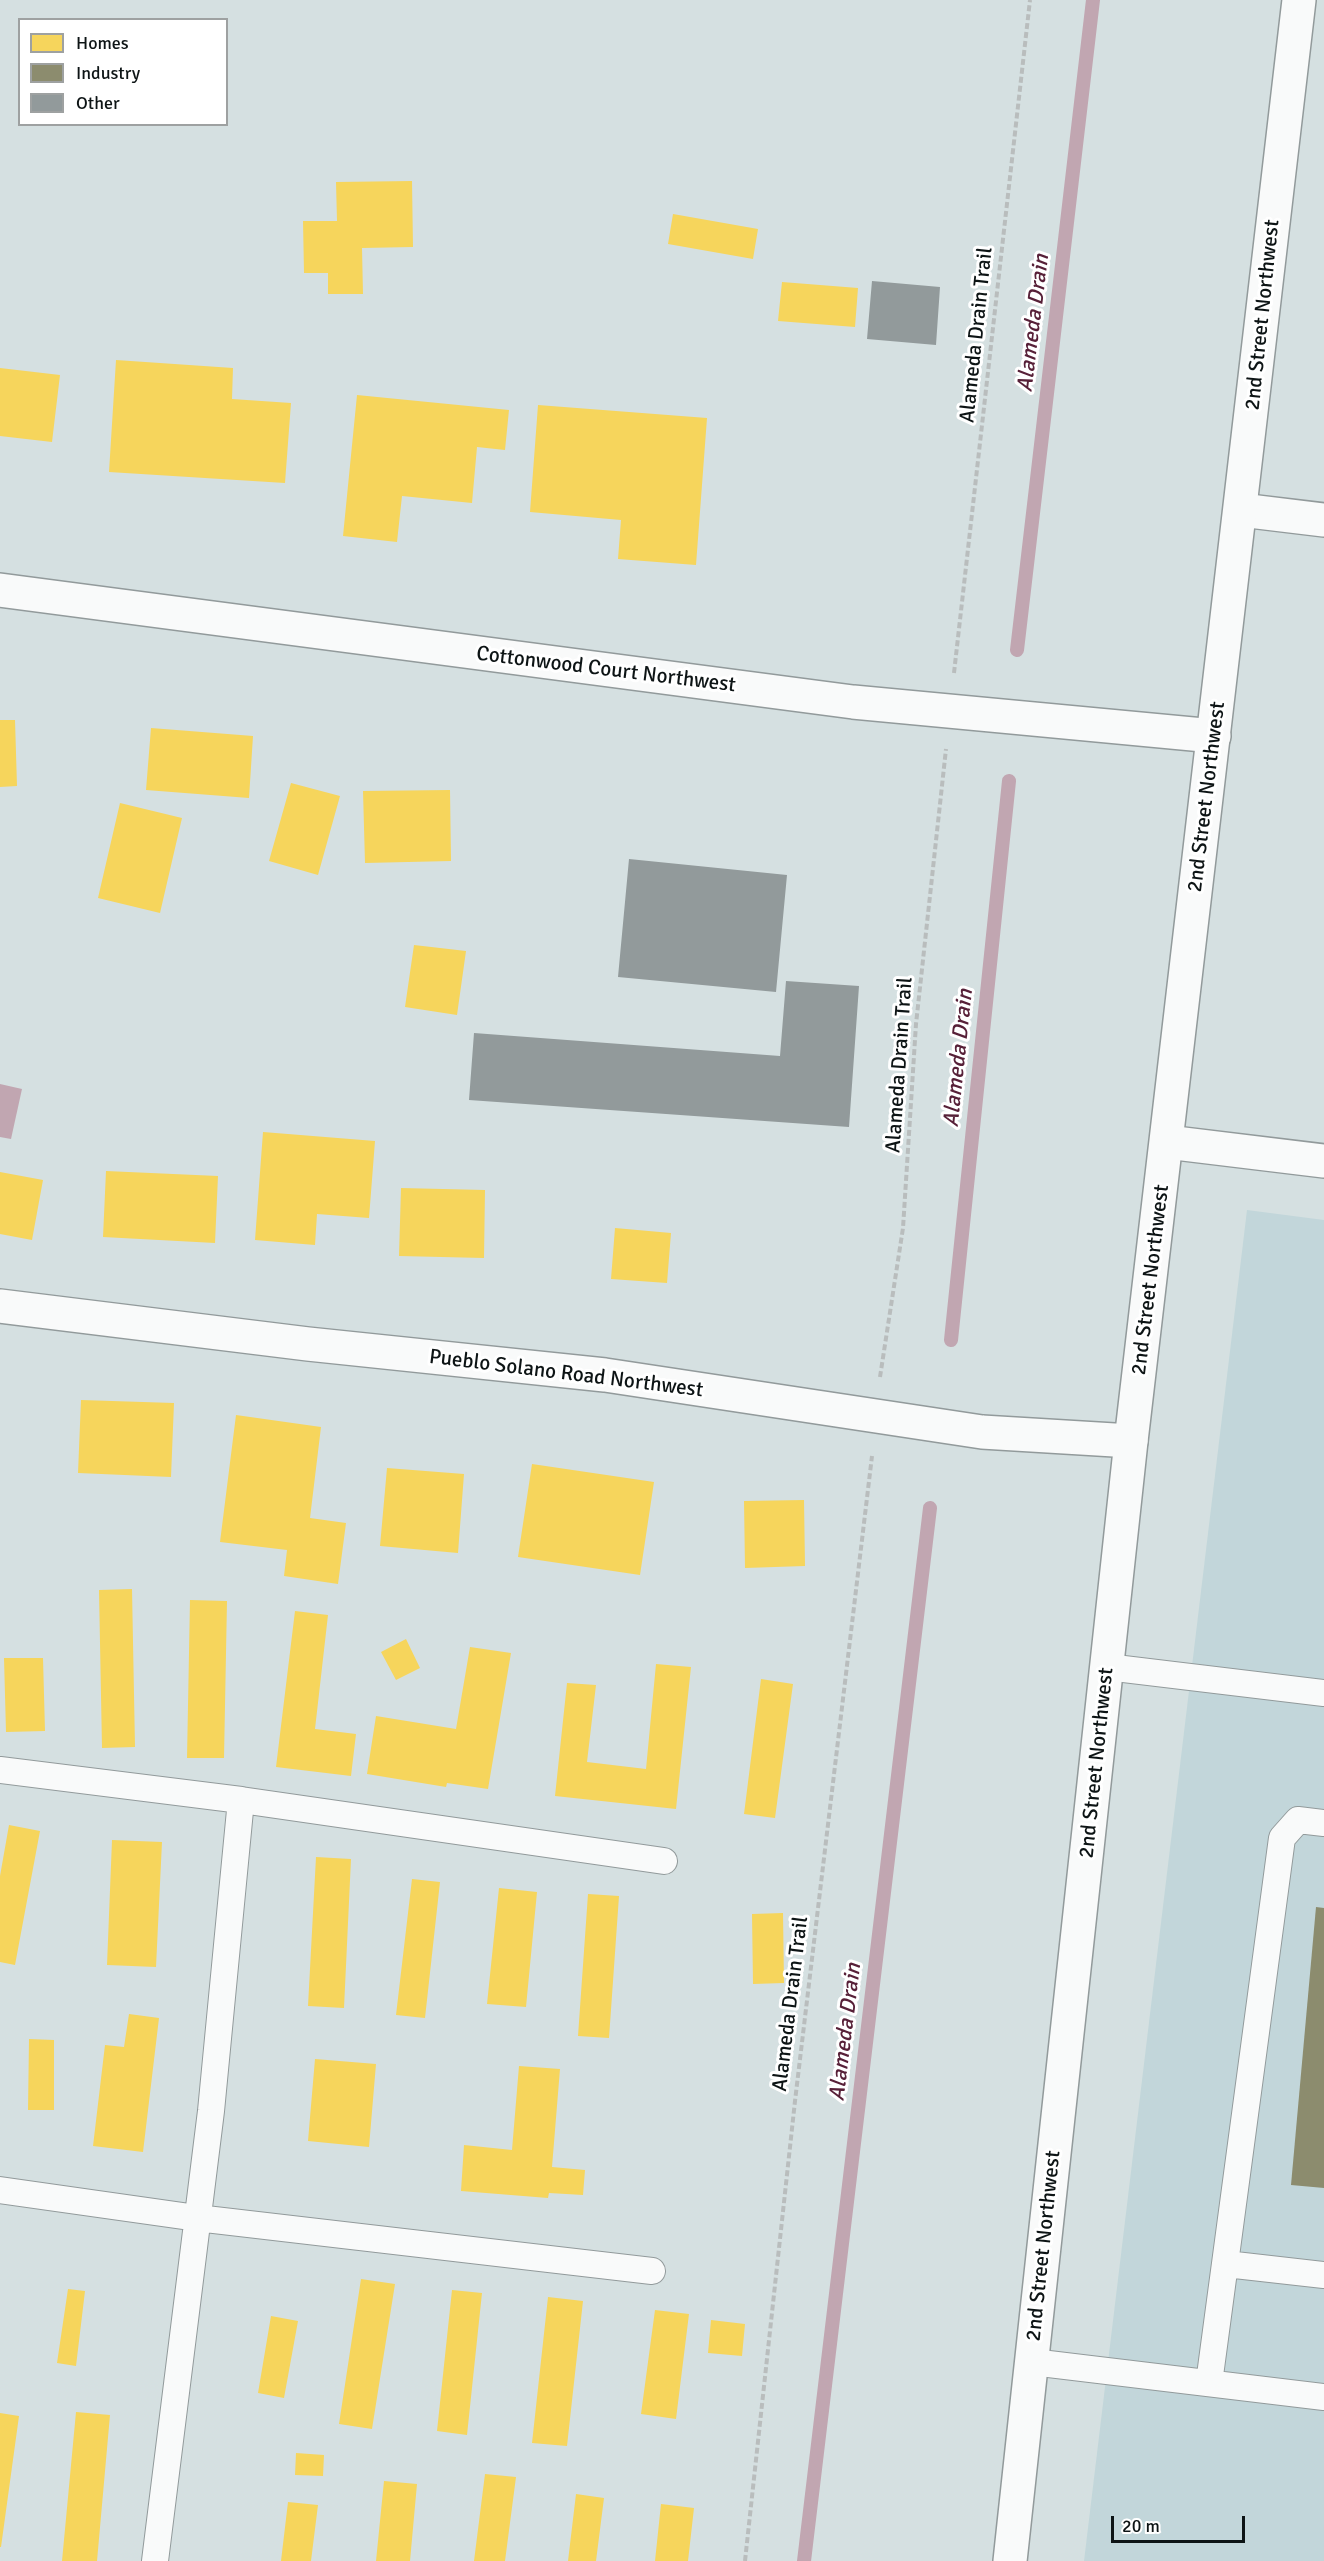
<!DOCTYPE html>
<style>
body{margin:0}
#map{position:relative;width:1324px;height:2561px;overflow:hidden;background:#d5e0e1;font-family:Signika,sans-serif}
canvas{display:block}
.legend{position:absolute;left:18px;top:18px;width:210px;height:108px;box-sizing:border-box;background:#fff;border:2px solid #9ea1a1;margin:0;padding:8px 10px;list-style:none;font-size:18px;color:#0d1415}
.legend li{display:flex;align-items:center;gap:12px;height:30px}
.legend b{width:30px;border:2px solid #9ea1a1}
.scale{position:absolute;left:1111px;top:2516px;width:134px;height:27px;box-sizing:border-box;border:3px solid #0d1415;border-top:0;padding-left:8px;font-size:18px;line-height:21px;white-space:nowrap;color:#0d1415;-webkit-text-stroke:4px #fff;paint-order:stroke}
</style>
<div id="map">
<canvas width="1324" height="2561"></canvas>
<ul class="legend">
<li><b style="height:16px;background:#f6d55c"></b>Homes</li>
<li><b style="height:16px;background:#8c8c6e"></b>Industry</li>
<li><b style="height:16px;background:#929a9b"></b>Other</li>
</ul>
<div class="scale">20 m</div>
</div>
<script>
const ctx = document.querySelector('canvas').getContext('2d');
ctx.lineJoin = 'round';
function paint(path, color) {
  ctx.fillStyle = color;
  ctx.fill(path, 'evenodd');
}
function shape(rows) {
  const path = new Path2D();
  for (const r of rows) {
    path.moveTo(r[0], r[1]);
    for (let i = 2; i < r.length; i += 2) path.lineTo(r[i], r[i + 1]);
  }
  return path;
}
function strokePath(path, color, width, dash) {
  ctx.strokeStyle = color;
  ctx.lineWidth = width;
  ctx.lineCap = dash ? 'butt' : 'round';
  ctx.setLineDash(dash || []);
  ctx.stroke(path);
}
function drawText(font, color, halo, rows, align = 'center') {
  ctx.font = font + ' Signika,sans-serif';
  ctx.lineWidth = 6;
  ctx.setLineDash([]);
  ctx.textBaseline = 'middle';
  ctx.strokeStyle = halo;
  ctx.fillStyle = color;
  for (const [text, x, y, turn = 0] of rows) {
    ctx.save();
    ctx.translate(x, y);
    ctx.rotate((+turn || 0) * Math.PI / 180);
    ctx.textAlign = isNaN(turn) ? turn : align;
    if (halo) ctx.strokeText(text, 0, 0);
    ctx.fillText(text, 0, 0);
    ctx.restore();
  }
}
const built = shape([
 [1247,1210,1324,1220,1324,2561,1084,2561]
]);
const water = shape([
 [0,1084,22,1089,11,1139,0,1137]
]);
const homes = shape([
 [412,181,413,247,362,248,363,294,328,294,328,273,304,273,303,221,337,221,336,182],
 [673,214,758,229,753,259,668,244],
 [782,282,858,288,855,327,778,321],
 [116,360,233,368,232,399,291,403,285,483,109,472],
 [0,368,60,375,52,442,0,436],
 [357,395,509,410,505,450,477,447,472,503,402,496,397,542,343,536],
 [538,405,707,418,696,565,618,559,621,520,530,512],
 [0,720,15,720,17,786,0,787],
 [151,728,253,736,249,798,146,790],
 [291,783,340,796,318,875,269,861],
 [450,790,451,861,365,863,363,791],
 [120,803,182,818,160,913,98,898],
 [414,945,466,951,457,1015,405,1007],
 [263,1132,375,1141,369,1218,317,1214,315,1245,255,1240],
 [106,1171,218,1176,215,1243,103,1237],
 [0,1172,43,1180,32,1240,0,1234],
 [401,1188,485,1190,484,1258,399,1256],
 [615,1228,671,1233,667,1283,611,1279],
 [81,1400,174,1403,171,1477,78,1473],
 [236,1415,321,1427,310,1518,346,1523,338,1584,284,1576,287,1550,220,1542],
 [532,1464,654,1482,640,1575,518,1557],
 [387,1468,464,1474,458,1553,380,1546],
 [804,1500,805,1566,745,1568,744,1501],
 [132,1589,135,1747,102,1748,99,1590],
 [190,1600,227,1601,224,1758,187,1758],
 [295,1611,328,1615,315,1729,356,1734,351,1776,276,1767],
 [406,1639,420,1668,396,1680,381,1652],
 [470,1647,511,1653,488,1789,447,1783,446,1787,367,1774,376,1716,456,1729],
 [4,1658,43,1658,45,1731,6,1732],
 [656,1664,691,1667,676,1809,555,1796,567,1683,596,1685,587,1762,646,1769],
 [761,1679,793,1684,775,1818,744,1814],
 [9,1825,40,1831,15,1965,0,1962,0,1876],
 [112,1840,162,1842,156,1967,107,1965],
 [316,1857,351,1859,344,2008,308,2006],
 [412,1879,440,1882,425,2018,396,2015],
 [499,1888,537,1892,526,2007,487,2004],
 [588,1894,619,1896,609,2038,578,2036],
 [783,1913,784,1983,753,1984,752,1914],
 [129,2014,159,2018,143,2152,93,2146,105,2045,124,2047],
 [29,2039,54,2040,54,2110,28,2110],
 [315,2059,376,2064,369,2147,308,2141],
 [519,2066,560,2069,552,2167,585,2170,583,2195,549,2193,548,2198,461,2191,464,2145,512,2150],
 [361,2279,395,2284,372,2429,339,2424],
 [68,2289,85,2291,76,2366,57,2363],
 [452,2290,482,2293,467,2435,437,2431],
 [548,2297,583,2301,567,2446,532,2443],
 [655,2310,689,2314,676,2419,641,2414],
 [271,2316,298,2321,284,2398,258,2393],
 [711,2320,745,2324,742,2356,708,2353],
 [76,2412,110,2415,97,2561,62,2561],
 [0,2413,19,2416,1,2547,0,2547],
 [296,2453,324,2455,323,2476,295,2475],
 [485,2474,516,2477,505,2561,474,2561],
 [384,2481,417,2484,410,2561,376,2561],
 [576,2494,604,2498,596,2561,568,2561],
 [288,2502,318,2505,311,2561,281,2561],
 [661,2504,694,2508,688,2561,655,2561]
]);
const industry = shape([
 [1316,1907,1324,1908,1324,2188,1291,2185]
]);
const stream = shape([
 [1017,650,1093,0],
 [951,1340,1009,781],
 [804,2561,930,1508]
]);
const building = shape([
 [872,281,940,287,936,345,867,339],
 [629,859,787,875,776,992,618,977],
 [786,981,859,986,849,1127,469,1100,474,1033,780,1056]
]);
const path = shape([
 [954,673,1030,0],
 [880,1377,903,1228,916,1024,946,749],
 [745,2561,795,2101,872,1456]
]);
const service = shape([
 [1107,1667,1324,1693],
 [0,1770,241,1800],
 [0,2190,197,2218,652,2271],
 [1226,2264,1324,2275],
 [1032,2362,1324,2397],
 [1209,2383,1282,1838,1298,1820,1324,1823],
 [155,2561,211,2111,241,1800,664,1861]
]);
const minor = shape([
 [1241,510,1324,520],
 [0,590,853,702,1214,736],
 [1167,1142,1324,1161],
 [0,1306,308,1344,605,1375,982,1432,1131,1441]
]);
const primary = shape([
 [1010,2561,1131,1441,1299,0]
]);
const streetNames = [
 ["2nd Street Northwest",1263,315,-84],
 ["Alameda Drain Trail",977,335,-84],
 ["Cottonwood Court Northwest",606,670,7],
 ["2nd Street Northwest",1207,797,-83],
 ["Alameda Drain Trail",900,1065,-86],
 ["2nd Street Northwest",1151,1280,-83],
 ["Pueblo Solano Road Northwest",566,1374,7],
 ["2nd Street Northwest",1097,1763,-84],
 ["Alameda Drain Trail",791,2004,-83],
 ["2nd Street Northwest",1044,2246,-84]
];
const waterNames = [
 ["Alameda Drain",1034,323,-83],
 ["Alameda Drain",959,1058,-84],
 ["Alameda Drain",846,2032,-83]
];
paint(built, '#c2d6da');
paint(water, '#c1a6b1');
paint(homes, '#f6d55c');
paint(industry, '#8c8c6e');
strokePath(stream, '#c1a6b1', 14);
paint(building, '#929a9b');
strokePath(service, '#929a9b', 28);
strokePath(minor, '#929a9b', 36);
strokePath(primary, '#929a9b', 36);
strokePath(path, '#b9bdbd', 4, [6, 3]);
strokePath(service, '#f9fafa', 26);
strokePath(minor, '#f9fafa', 33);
strokePath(primary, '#f9fafa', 33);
drawText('21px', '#0d1415', '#fff', streetNames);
drawText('italic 22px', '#572038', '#fff', waterNames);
</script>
